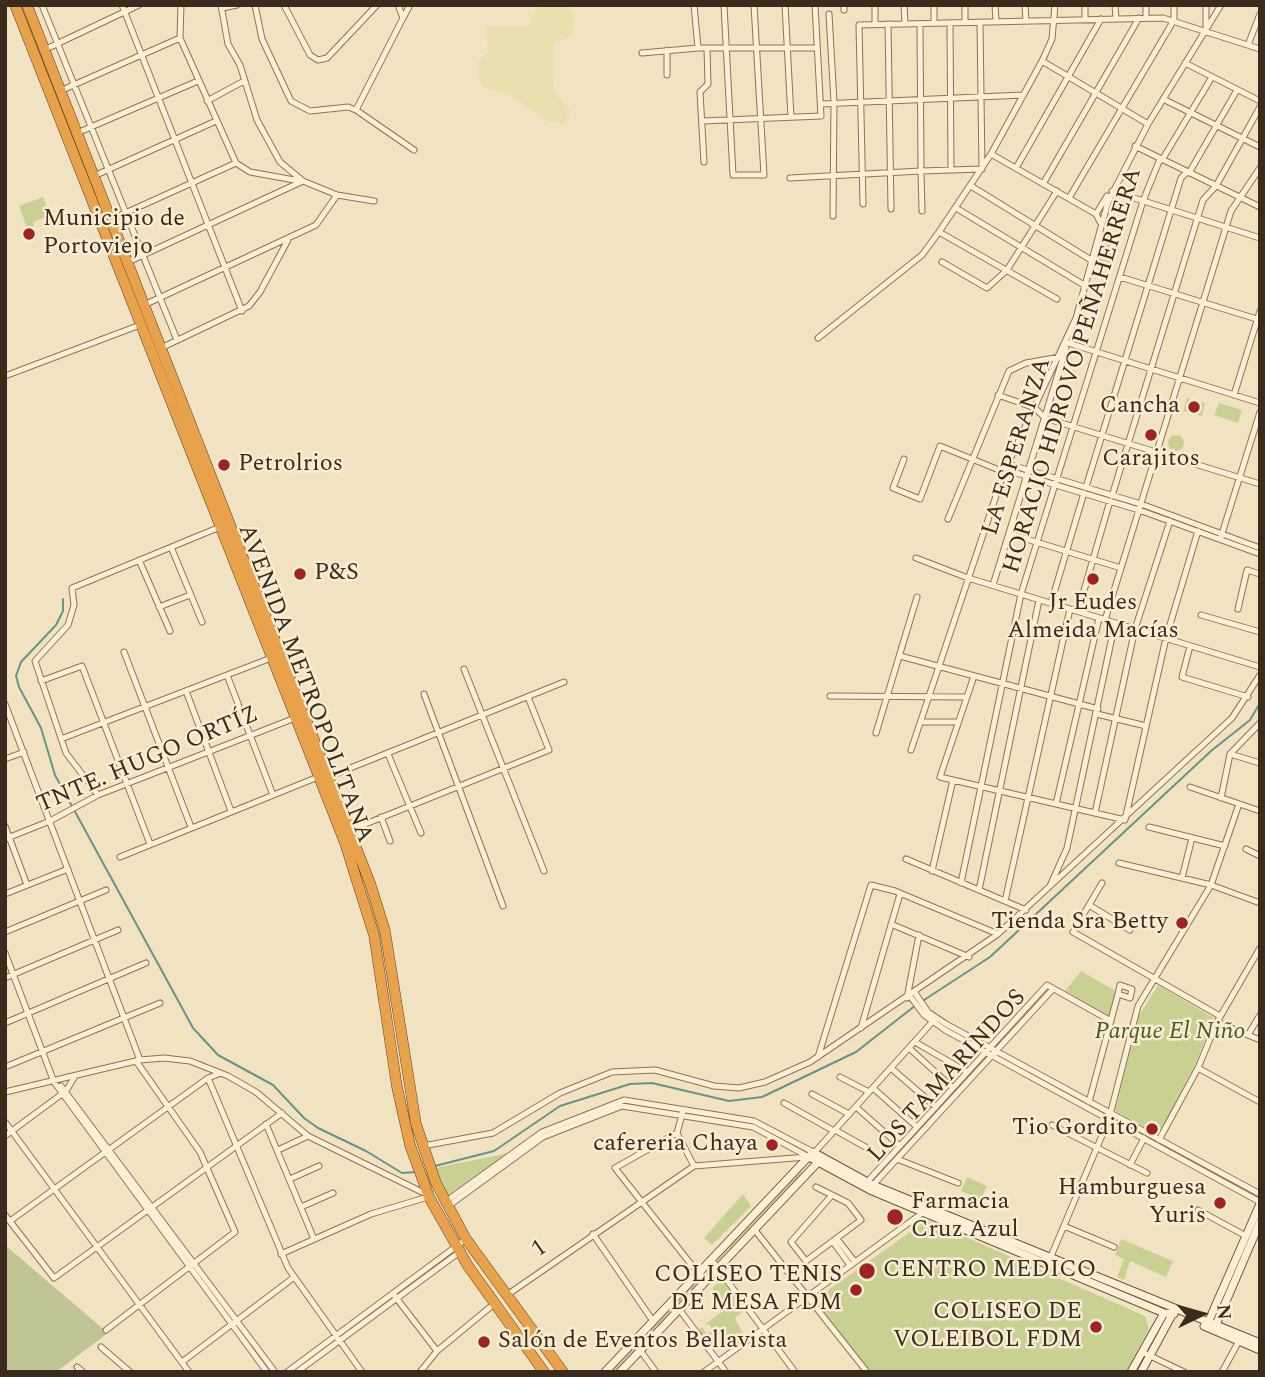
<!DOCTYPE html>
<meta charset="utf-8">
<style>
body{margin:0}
#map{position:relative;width:1265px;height:1377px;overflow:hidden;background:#f1e3c1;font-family:Spectral,serif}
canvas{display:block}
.frame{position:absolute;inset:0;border:7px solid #3b2b1d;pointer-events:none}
.north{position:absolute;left:1167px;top:1279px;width:70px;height:70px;-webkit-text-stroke:5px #f8edd2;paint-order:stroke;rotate:85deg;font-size:19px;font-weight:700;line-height:28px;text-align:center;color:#3b2b1d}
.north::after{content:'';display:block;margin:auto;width:24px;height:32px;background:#3b2b1d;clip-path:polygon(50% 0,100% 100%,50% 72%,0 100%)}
</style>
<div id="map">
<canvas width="1265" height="1377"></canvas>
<div class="frame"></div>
<div class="north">N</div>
</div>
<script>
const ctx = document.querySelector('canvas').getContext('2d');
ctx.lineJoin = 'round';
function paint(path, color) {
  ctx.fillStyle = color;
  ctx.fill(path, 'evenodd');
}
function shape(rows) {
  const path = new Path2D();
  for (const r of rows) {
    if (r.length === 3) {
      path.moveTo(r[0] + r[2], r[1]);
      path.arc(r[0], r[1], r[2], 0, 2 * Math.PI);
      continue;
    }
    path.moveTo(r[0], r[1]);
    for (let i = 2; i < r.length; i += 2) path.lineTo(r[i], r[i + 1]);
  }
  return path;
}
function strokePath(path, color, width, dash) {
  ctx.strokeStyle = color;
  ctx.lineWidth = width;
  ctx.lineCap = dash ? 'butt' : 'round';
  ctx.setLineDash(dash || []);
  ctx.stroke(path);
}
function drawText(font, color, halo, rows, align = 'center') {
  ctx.font = font + ' Spectral,serif';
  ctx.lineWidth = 5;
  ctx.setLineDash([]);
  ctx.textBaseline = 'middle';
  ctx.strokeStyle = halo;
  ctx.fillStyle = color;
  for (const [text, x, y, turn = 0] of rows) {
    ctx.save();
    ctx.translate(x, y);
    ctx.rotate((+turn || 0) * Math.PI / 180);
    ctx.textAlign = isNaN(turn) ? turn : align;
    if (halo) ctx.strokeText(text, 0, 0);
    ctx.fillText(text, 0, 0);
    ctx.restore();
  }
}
const farmland = shape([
 [539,5,570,5,574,17,572,32,568,38,555,42,553,49,554,91,570,111,565,124,548,121,508,94,483,87,479,80,479,63,481,57,488,53,487,26,528,27]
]);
const green = shape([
 [43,197,52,221,48,222,46,217,33,222,34,228,28,230,19,206],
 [1105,236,1119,240,1112,266,1097,262],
 [1187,398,1205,403,1202,416,1183,411],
 [1219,403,1242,410,1238,423,1214,415],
 [1176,443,8],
 [1081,971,1117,992,1110,1018,1065,991],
 [1158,985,1214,1018,1194,1067,1159,1135,1115,1111,1137,1019],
 [985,1057,986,1058,873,1181,872,1180],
 [509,1153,448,1195,435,1169,440,1167],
 [800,1171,802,1173,718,1261,717,1259],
 [967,1177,987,1186,981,1200,961,1191],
 [743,1194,751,1206,712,1245,704,1238],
 [927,1220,1145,1316,1149,1329,1126,1372,870,1372,813,1301],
 [1121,1239,1173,1261,1166,1277,1130,1261,1124,1280,1117,1277,1124,1259,1115,1255],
 [721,1279,745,1310,735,1318,743,1334,749,1337,729,1351,715,1333,705,1339,697,1330,702,1327,707,1334,712,1331,710,1325,705,1324,727,1308,712,1288],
 [696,1280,699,1282,614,1372,610,1372]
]);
const cemetery = shape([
 [5,1245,108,1333,56,1372,5,1372]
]);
const stream = shape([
 [63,599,63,611,56,625,21,662,16,676,19,687,41,728,55,775,193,1028,218,1055,273,1085,304,1118,318,1128,366,1151,402,1173,417,1172],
 [924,1000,990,957,1211,751,1250,720,1260,703],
 [435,1166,494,1151,560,1106,630,1084,652,1083,729,1101,762,1097,856,1052,916,1005]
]);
const street = shape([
 [42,5,177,340],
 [122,5,242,311],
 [181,5,180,38,236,163,250,172,300,181],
 [221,5,228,44,240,65,257,120,280,162,303,181,337,195,374,201],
 [255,5,262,39,291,101,310,111,348,107,356,110],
 [284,5,310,55,318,60,327,58,377,5],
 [398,5,403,18,410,5],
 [694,5,698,48],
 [724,5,733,175,764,175,754,5],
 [785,5,791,117],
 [844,5,844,10],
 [875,5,875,24],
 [904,5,905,24],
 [934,5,934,23],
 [965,5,965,22],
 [995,5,996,21],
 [1025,5,1026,21],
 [1085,5,1085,19],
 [1115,5,1116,18],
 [1146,5,1146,18],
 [1206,5,1206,27],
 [222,8,237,5],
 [829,14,834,102,833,216],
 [403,18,356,110,414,150],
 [950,23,951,170],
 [888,24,891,209],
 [920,24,921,171,982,169,980,22],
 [1248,45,1260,14],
 [44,50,139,5],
 [667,50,667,75],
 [642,53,698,48,817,48],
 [1042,61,1148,124],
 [1185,63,1260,101],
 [60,91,180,38],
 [1163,99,1260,147],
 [207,101,244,81],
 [821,104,1023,95],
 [702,121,821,116,815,5],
 [77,133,198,81],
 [1135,146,1260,207],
 [991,154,1096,214,1100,222],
 [1162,160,1212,77],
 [704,162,700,92,708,84,707,49],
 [1016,168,1101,19],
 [1189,173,1237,90],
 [94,176,216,121],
 [790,178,921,171,922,211],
 [1043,184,1139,18],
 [971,186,1091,260],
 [1112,191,1260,238],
 [1069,198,1174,20,1174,5],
 [863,204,859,25,1163,18,1260,49],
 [956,208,1084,285],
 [1096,214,1107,196],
 [112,219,236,163],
 [939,232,1057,299],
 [128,262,303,181],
 [942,262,987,288,1007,270,1057,191],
 [1120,277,1260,320],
 [144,305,316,225,337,195],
 [818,338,922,255,939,232,991,154,1042,61,1052,39,1055,5],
 [1065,342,1260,403],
 [161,348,249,306,260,292,288,240],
 [5,376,140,325],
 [998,395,1035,408,1045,418,1260,484],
 [1234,395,1260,311],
 [904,459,893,488,920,499,940,446,1004,472],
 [1008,464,1141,504,1260,548],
 [1006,470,1139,510,1260,554],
 [1086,487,1181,178,1187,172],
 [1112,496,1203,200,1216,186,1260,107],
 [948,519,1009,371,1026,363,1060,357],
 [1010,534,1121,568],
 [1221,537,1260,412],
 [171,547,202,622],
 [916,558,968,578,1260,667],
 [139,560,170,631],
 [993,585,1066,348],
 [1051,603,1084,493],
 [159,607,190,595],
 [1238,609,1247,570,1260,574],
 [1078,611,1110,501],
 [1201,615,1260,632],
 [1105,620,1231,211,1260,168],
 [1190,646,1182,677,1248,697],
 [124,652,191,827],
 [900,656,1098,709],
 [464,669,544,871],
 [227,675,273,795],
 [974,676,940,777,1125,820,1166,638,1198,531],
 [41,681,82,666,150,844],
 [186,691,231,811],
 [424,694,503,906],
 [830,696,967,697],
 [5,704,140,1060],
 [1097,714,1146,726],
 [921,722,958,722],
 [876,733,917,597],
 [61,739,271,658],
 [911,750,1004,472,1076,318,1108,202,1148,124,1221,5],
 [388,754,421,833],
 [1230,754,1260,763],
 [5,759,24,752],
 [328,777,564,682],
 [1190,787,1260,811],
 [98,795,66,753,35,661,68,625,74,605,72,588,220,527],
 [1221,798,1230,754,1260,723],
 [1056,804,1099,618],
 [1095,813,1135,629,1170,521],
 [381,817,390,841],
 [5,826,27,885],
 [1149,827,1225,846],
 [348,831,549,750,528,697],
 [5,839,50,821,98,795,295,718],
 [1246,849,1260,856],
 [120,857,318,777],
 [906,859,1026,910],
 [1119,863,1211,885,1260,903],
 [932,871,953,780],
 [1182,878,1192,838],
 [961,883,1021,594,1143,201,1160,159],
 [1102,883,1073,932,1220,1016],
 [1050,886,1067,848,1115,623],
 [979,890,1039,600],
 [5,894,68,869],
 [1005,901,1070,609],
 [1089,905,1130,930],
 [891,924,969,957],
 [5,932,106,890],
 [5,953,54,1082,267,1372],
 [5,978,118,930],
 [915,993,928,1012,946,1024,1260,1194],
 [910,996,924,1015,945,1030,1260,1202],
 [907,998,919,935],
 [1217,1022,1260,1040],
 [5,1023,146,963],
 [861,1028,900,894],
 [1248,1035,1260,1015],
 [915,1042,967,1072],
 [909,1048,953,1088],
 [818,1057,871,885,895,891,998,934],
 [5,1067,160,1003],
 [891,1068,936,1107],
 [1198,1068,1260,1102],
 [840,1077,869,1092],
 [208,1078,288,1268,362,1372],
 [61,1086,275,1372],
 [873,1088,917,1127],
 [5,1092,140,1060,164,1058,190,1061,228,1076,256,1092,308,1136,428,1195],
 [812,1094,849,1114],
 [1089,1102,1118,994,1130,998,1132,989,1120,985,1118,994],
 [784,1103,834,1131],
 [856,1107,900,1146],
 [683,1111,677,1133,615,1168,705,1282],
 [5,1122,189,1372],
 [266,1124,314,1239],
 [1052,1125,1147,1173],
 [835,1130,869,1149],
 [677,1133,694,1166],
 [5,1136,66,1091,74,1078],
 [1159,1140,1198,1068,1217,1022,1260,948],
 [423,1146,493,1133,560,1093,612,1072,655,1070,714,1086,739,1088,765,1082,810,1062,998,934,1232,718,1260,675],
 [278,1150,308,1136],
 [814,1153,934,1020],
 [897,1159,958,1183],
 [1130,1165,1144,1138],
 [290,1179,319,1166],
 [867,1182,1047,985,1111,1021],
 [873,1185,1053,989],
 [816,1187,832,1195],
 [832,1195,848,1203,861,1220,806,1261,791,1242,832,1195],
 [445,1202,542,1132,624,1100,754,1121,813,1152],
 [301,1207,333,1193],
 [447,1207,543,1137,622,1106,753,1127,809,1157],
 [1198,1210,1246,1236],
 [5,1215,54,1278,282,1113],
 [10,1221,208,1078,221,1073],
 [1064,1226,1114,1247],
 [754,1229,867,1372],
 [593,1234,653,1321],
 [837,1239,855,1262],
 [833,1242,850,1265],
 [281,1254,371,1214,428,1197],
 [711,1259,795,1372],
 [1049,1261,1109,1119,1138,1006,1211,885,1239,804],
 [394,1295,437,1351],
 [507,1295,694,1166,807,1157],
 [679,1309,726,1372],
 [106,1330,235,1232,200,1152,136,1061],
 [101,1347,130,1372],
 [640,1350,656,1372],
 [1142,1352,1184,1372],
 [182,1362,293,1278],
 [77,1367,83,1372],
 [287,1372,466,1239],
 [297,1372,461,1251],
 [420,1372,437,1351,494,1304],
 [704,1372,925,1211],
 [1222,1372,1239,1341]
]);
const secondary = shape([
 [809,1157,870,1190,1164,1313,1174,1314],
 [1207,1325,1260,1204],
 [1204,1326,1260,1350],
 [1215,1327,1260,1222],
 [605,1372,813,1152,873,1185,1260,1343],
 [620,1372,821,1159],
 [1131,1372,1164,1313],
 [1141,1372,1173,1313]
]);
const highway = shape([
 [15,5,345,843,374,935,397,1087,410,1145,429,1197,468,1266,544,1372],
 [27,5,370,883,385,931,416,1124,436,1183,466,1239,563,1372]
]);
const markers = [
 [29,234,7,"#a12224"],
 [1194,407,7,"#a12224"],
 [1151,435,7,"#a12224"],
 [224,465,7,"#a12224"],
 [300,574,7,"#a12224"],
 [1093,579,7,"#a12224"],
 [1182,923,7,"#a12224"],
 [1152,1129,7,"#a12224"],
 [772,1145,7,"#a12224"],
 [1220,1203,7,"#a12224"],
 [895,1217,9,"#a12224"],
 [867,1271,9,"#a12224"],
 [856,1290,7,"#a12224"],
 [1096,1327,7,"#a12224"],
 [484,1342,7,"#a12224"]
];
const poiNames = [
 ["Municipio de",43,220,"left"],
 ["Portoviejo",43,248,"left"],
 ["Cancha",1180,407],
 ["Carajitos",1151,460,"center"],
 ["Petrolrios",238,465,"left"],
 ["P&S",314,574,"left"],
 ["Jr Eudes",1093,604,"center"],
 ["Almeida Macías",1093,632,"center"],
 ["Tienda Sra Betty",1168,923],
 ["Tio Gordito",1138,1129],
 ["cafereria Chaya",758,1145],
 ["Hamburguesa",1206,1189],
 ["Yuris",1206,1217],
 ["Farmacia",911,1203,"left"],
 ["Cruz Azul",911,1231,"left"],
 ["CENTRO MEDICO",883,1271,"left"],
 ["COLISEO TENIS",842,1276],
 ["DE MESA FDM",842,1304],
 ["COLISEO DE",1082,1313],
 ["VOLEIBOL FDM",1082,1341],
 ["Salón de Eventos Bellavista",498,1342,"left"]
];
const streetNames = [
 ["HORACIO HDROVO PEÑAHERRERA",1074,371,-73],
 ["LA ESPERANZA",1018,447,-73],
 ["AVENIDA METROPOLITANA",304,684,69],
 ["TNTE. HUGO ORTÍZ",148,761,-23],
 ["LOS TAMARINDOS",948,1077,-48],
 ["1",540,1250,-35]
];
const parkNames = [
 ["Parque El Niño",1170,1033]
];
paint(farmland, '#e8deae');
paint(green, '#cad094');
paint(cemetery, '#bfc594');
strokePath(stream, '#6a9388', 2);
strokePath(street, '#8d7357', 7);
strokePath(secondary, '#6e543a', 9);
strokePath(highway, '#5a412c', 11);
strokePath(street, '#fbf0d5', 5);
strokePath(secondary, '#fbf0d5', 7);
strokePath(highway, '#e7a24b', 10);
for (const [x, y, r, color] of markers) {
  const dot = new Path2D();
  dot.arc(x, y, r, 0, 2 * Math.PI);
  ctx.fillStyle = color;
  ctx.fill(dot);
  strokePath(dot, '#f8edd2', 2.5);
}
drawText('24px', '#3b2b1d', '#f8edd2', poiNames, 'right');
drawText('24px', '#3b2b1d', '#f8edd2', streetNames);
drawText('italic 24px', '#4c5921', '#f8edd2', parkNames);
</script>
